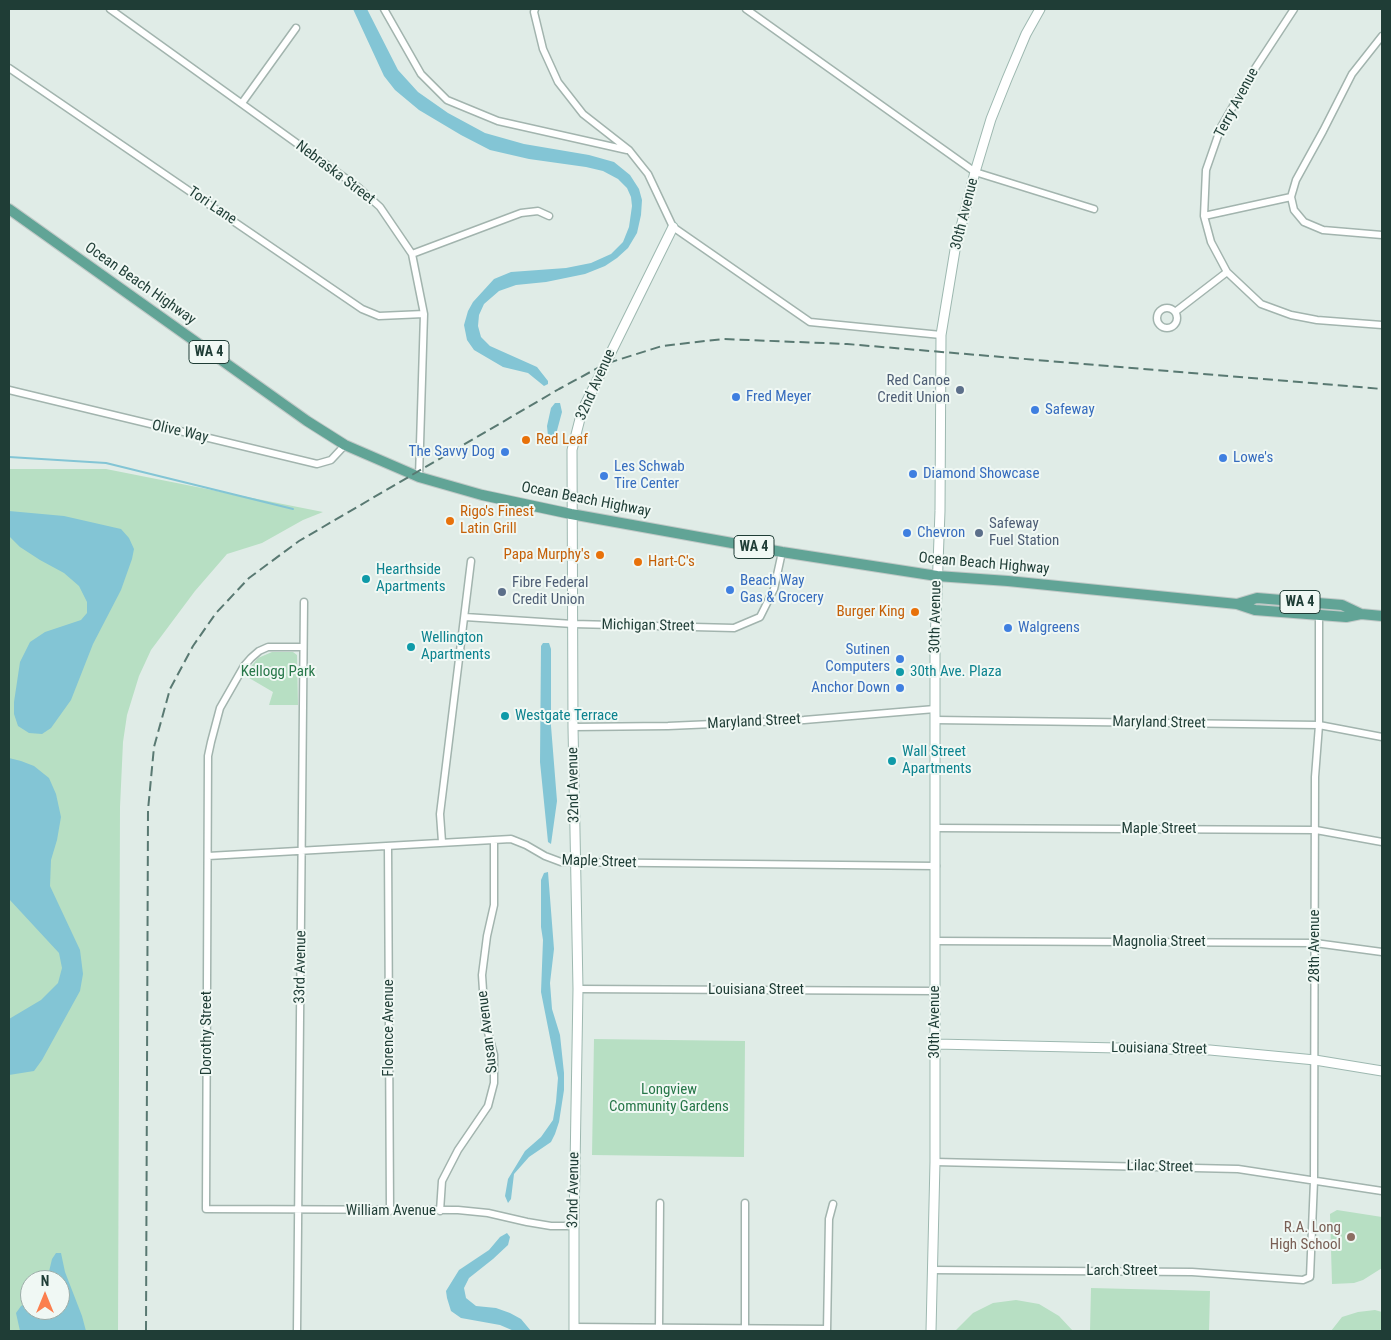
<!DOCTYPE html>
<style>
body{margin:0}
#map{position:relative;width:1391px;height:1340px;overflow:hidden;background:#e0ece7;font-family:"Roboto Condensed",sans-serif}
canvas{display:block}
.frame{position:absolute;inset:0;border:10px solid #1f3d36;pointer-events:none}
.north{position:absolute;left:20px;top:1270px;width:50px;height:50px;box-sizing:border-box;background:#f0f8f4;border:1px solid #9cada8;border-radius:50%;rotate:0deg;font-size:14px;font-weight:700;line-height:20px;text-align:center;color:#1f3d36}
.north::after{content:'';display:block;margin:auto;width:18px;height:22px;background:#fb7f4e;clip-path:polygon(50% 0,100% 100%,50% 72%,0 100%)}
</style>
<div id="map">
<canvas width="1391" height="1340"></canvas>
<div class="frame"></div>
<div class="north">N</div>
</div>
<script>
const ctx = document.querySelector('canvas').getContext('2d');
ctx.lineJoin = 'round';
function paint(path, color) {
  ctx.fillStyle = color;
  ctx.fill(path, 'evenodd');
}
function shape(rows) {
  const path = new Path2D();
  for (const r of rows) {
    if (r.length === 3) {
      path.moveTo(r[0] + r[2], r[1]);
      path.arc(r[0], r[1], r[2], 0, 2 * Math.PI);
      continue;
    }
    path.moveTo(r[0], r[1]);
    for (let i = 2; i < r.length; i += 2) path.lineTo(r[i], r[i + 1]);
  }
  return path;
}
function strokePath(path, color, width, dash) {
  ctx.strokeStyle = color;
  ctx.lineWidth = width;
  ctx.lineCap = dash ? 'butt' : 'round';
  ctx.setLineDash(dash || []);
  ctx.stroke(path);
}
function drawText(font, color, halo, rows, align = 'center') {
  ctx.font = font + ' "Roboto Condensed",sans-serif';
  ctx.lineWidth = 4;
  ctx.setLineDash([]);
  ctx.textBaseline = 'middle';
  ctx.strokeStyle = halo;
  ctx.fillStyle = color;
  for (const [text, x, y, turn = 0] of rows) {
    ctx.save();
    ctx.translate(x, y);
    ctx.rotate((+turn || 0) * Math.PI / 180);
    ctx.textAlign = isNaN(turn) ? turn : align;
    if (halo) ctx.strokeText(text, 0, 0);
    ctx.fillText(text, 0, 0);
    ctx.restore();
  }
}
const green = shape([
 [9,469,106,469,323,512,303,520,262,543,227,554,195,591,151,650,139,676,127,715,123,742,120,807,118,1331,9,1331],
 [30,1280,60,1280,60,1310,30,1310],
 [272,652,293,652,297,655,298,705,269,705,273,692,244,675,258,658],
 [594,1039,745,1041,744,1157,592,1155],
 [1337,1210,1382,1217,1382,1268,1363,1280,1354,1283,1332,1284,1330,1214],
 [1091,1288,1210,1291,1209,1331,1090,1331],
 [1016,1300,1039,1304,1059,1316,1073,1331,955,1331,973,1313,993,1303],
 [1375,1310,1382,1312,1382,1331,1331,1331,1342,1317,1358,1312]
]);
const water = shape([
 [353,9,367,9,398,70,418,92,448,113,485,133,524,144,589,155,614,162,630,175,639,189,642,200,641,215,637,233,628,248,617,258,605,266,585,274,546,282,516,285,499,291,484,304,479,315,478,326,481,337,490,346,537,367,548,381,548,384,544,386,528,373,503,367,474,350,467,340,464,325,468,311,473,302,494,279,511,272,566,268,591,263,611,254,623,242,629,227,632,206,631,197,627,188,618,179,603,171,586,167,529,159,490,150,461,135,419,110,395,90,384,76],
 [555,403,560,403,562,412,555,438,551,439,548,436,547,426,551,408],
 [9,511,64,516,121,529,129,538,134,549,132,559,121,590,93,644,71,700,51,728,42,734,29,733,18,726,14,714,14,702,20,662,30,642,45,632,81,620,87,613,87,602,79,586,64,573,40,560,20,547,9,536],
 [543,643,549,643,551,649,551,726,557,801,551,844,548,842,540,762,541,646],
 [9,758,21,761,34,766,49,778,56,794,61,817,57,840,51,860,50,886,80,950,83,974,80,991,42,1060,34,1071,9,1075,9,1019,41,1000,58,983,62,968,59,953,9,899],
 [548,872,554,949,550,983,552,1009,560,1035,564,1073,564,1090,559,1122,555,1134,551,1142,529,1157,514,1174,511,1199,508,1203,505,1196,508,1179,525,1151,541,1137,553,1120,556,1102,558,1078,541,992,543,940,541,927,541,880,544,873],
 [507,1233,510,1237,508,1245,493,1259,469,1278,464,1288,466,1298,476,1306,496,1308,510,1313,521,1319,531,1331,514,1331,500,1325,461,1318,451,1311,447,1298,446,1291,459,1270,489,1250,500,1237],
 [56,1253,61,1253,65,1272,82,1316,86,1331,20,1331,16,1313,21,1306,30,1300,30,1310,60,1310,60,1280,47,1280,52,1259]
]);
const stream = shape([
 [9,457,106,463,293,509]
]);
const street = shape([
 [110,9,359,188,380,207,412,254,424,314,419,477],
 [384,9,421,74,447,100,498,121,627,150],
 [535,9,534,12,543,49,558,82,583,114,629,150,648,174,673,227,810,322,941,335],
 [746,9,975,172,1094,209],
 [1294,9,1254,70,1221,127,1206,170,1204,216,1211,242,1227,272,1261,304,1291,315,1317,320,1382,325],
 [1382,36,1352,74,1323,131,1296,180,1291,197,1294,210,1304,222,1323,230,1382,235],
 [9,68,362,309,379,316,424,314],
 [242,103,296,28],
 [1204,216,1291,197],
 [412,254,521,213,538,211,549,216],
 [1167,318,10],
 [1175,312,1227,272],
 [9,390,317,464,331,460,345,445],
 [465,617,573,624,734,628,760,617,774,589,782,552],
 [303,647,268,647,259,651,251,658,244,666,220,708,211,742,208,756,206,1209,458,1210,488,1213,527,1222,551,1226,574,1226],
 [935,720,1319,725,1382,737],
 [573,727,668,726,804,720,935,709],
 [935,828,1316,830,1382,842],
 [442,842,440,814,471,561],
 [388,846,390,1211],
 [208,856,511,839,526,845,545,856,561,862,936,866],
 [935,941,1315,943,1382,952],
 [578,989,934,991],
 [935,1162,1238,1169,1382,1191],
 [745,1203,745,1328],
 [440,1211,442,1181,458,1150,488,1106,494,1083,494,1055,485,1021,482,975,487,936,494,905,494,840],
 [932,1270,1192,1272,1303,1280,1310,1277,1314,1181,1315,777,1319,725,1319,615],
 [574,1327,827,1329],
 [659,1327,660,1203],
 [297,1331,304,602],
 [827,1331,829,1219,833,1204]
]);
const secondary = shape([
 [935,1044,1210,1050,1315,1060,1382,1071],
 [574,1331,574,1226,578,989,573,727,572,450,582,411,673,227],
 [931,1331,935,1162,935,644,940,511,941,335,955,250,975,172,991,119,1007,79,1026,34,1040,9]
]);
const primary = shape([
 [9,209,307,421,345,445,419,477,482,495,571,514,782,552,937,576,1008,581,1237,604,1255,610,1346,617,1361,614,1382,616],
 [1237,604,1257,598,1342,605,1361,614]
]);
const rail = shape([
 [146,1331,148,810,154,747,170,689,193,646,216,613,249,578,299,541,559,389,605,364,662,346,723,339,847,344,1382,389]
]);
const markers = [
 [960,390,5,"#5c6f8a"],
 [736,397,5,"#3f7fe0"],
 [1035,410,5,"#3f7fe0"],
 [526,440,5,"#e8710a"],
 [505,452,5,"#3f7fe0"],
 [1223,458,5,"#3f7fe0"],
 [913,474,5,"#3f7fe0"],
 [604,476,5,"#3f7fe0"],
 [450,521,5,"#e8710a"],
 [907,533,5,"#3f7fe0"],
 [979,533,5,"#5c6f8a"],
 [600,555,5,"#e8710a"],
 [638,562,5,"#e8710a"],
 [366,579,5,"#0f9aa8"],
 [730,590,5,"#3f7fe0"],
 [502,592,5,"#5c6f8a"],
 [915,612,5,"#e8710a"],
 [1008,628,5,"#3f7fe0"],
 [411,647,5,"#0f9aa8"],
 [900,659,5,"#3f7fe0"],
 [900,672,5,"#0f9aa8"],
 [900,688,5,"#3f7fe0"],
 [505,716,5,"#0f9aa8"],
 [892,761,5,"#0f9aa8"],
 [1351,1237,5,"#8d6e63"]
];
const shields = [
 [209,352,40],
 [754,547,40],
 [1300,602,40]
];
const shieldNames = [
 ["WA 4",209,352],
 ["WA 4",754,547],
 ["WA 4",1300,602]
];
const streetNames = [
 ["Terry Avenue",1237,103,-62],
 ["Nebraska Street",335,173,37],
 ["Tori Lane",212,206,34],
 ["30th Avenue",965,214,-76],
 ["Ocean Beach Highway",140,284,35],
 ["32nd Avenue",596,385,-66],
 ["Olive Way",180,432,13],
 ["Ocean Beach Highway",586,500,11],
 ["Ocean Beach Highway",984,564,5],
 ["30th Avenue",936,617,-89],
 ["Michigan Street",648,626,1],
 ["Maryland Street",754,722,-3],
 ["Maryland Street",1159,723,1],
 ["32nd Avenue",574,785,-91],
 ["Maple Street",1159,829],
 ["Maple Street",599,862,2],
 ["Magnolia Street",1159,942],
 ["28th Avenue",1315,946,-90],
 ["33rd Avenue",301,967,-89],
 ["Louisiana Street",756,990],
 ["30th Avenue",935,1022,-90],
 ["Florence Avenue",389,1028,-90],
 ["Susan Avenue",488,1032,-97],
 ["Dorothy Street",207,1033,-90],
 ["Louisiana Street",1159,1049,1],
 ["Lilac Street",1160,1167,1],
 ["32nd Avenue",574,1190,-89],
 ["William Avenue",391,1211],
 ["Larch Street",1122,1271]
];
const serviceNames = [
 ["Red Canoe",950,381,"right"],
 ["Credit Union",950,398,"right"],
 ["Safeway",989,524],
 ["Fuel Station",989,541],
 ["Fibre Federal",512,583],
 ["Credit Union",512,600]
];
const shopNames = [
 ["Fred Meyer",746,397],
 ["Safeway",1045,410],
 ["The Savvy Dog",495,452,"right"],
 ["Lowe's",1233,458],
 ["Les Schwab",614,467],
 ["Tire Center",614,484],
 ["Diamond Showcase",923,474],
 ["Chevron",917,533],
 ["Beach Way",740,581],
 ["Gas & Grocery",740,598],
 ["Walgreens",1018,628],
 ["Sutinen",890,650,"right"],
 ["Computers",890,667,"right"],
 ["Anchor Down",890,688,"right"]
];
const foodNames = [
 ["Red Leaf",536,440],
 ["Rigo's Finest",460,512],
 ["Latin Grill",460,529],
 ["Papa Murphy's",590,555,"right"],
 ["Hart-C's",648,562],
 ["Burger King",905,612,"right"]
];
const cultureNames = [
 ["Hearthside",376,570],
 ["Apartments",376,587],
 ["Wellington",421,638],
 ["Apartments",421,655],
 ["30th Ave. Plaza",910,672],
 ["Westgate Terrace",515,716],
 ["Wall Street",902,752],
 ["Apartments",902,769]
];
const parkNames = [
 ["Kellogg Park",278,672],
 ["Longview",669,1090],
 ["Community Gardens",669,1107]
];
const educationNames = [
 ["R.A. Long",1341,1228],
 ["High School",1341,1245]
];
paint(green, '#b7dfc3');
paint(water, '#83c5d5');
strokePath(stream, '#83c5d5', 2);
strokePath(street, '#a2b4ae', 9);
strokePath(secondary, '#9db8b0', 11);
strokePath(primary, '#c0c9c7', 12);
strokePath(street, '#fff', 6);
strokePath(secondary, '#fff', 9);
strokePath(primary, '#61a496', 10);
strokePath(rail, '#597972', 2, [10, 5]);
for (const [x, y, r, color] of markers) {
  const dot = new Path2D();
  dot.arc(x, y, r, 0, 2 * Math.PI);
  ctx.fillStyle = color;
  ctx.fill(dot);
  strokePath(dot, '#f0f8f4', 2);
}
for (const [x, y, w] of shields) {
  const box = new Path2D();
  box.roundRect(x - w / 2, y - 11.5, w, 23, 4);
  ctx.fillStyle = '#f0f8f4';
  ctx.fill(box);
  strokePath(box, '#1f3d36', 1);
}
drawText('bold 14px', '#1f3d36', null, shieldNames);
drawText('15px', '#1f3d36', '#f0f8f4', streetNames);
drawText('15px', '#4e5e75', '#f0f8f4', serviceNames, 'left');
drawText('15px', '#366cbe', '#f0f8f4', shopNames, 'left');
drawText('15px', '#c56008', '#f0f8f4', foodNames, 'left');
drawText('15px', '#0d838f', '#f0f8f4', cultureNames, 'left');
drawText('15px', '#277749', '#f0f8f4', parkNames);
drawText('15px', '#785e54', '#f0f8f4', educationNames, 'right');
</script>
